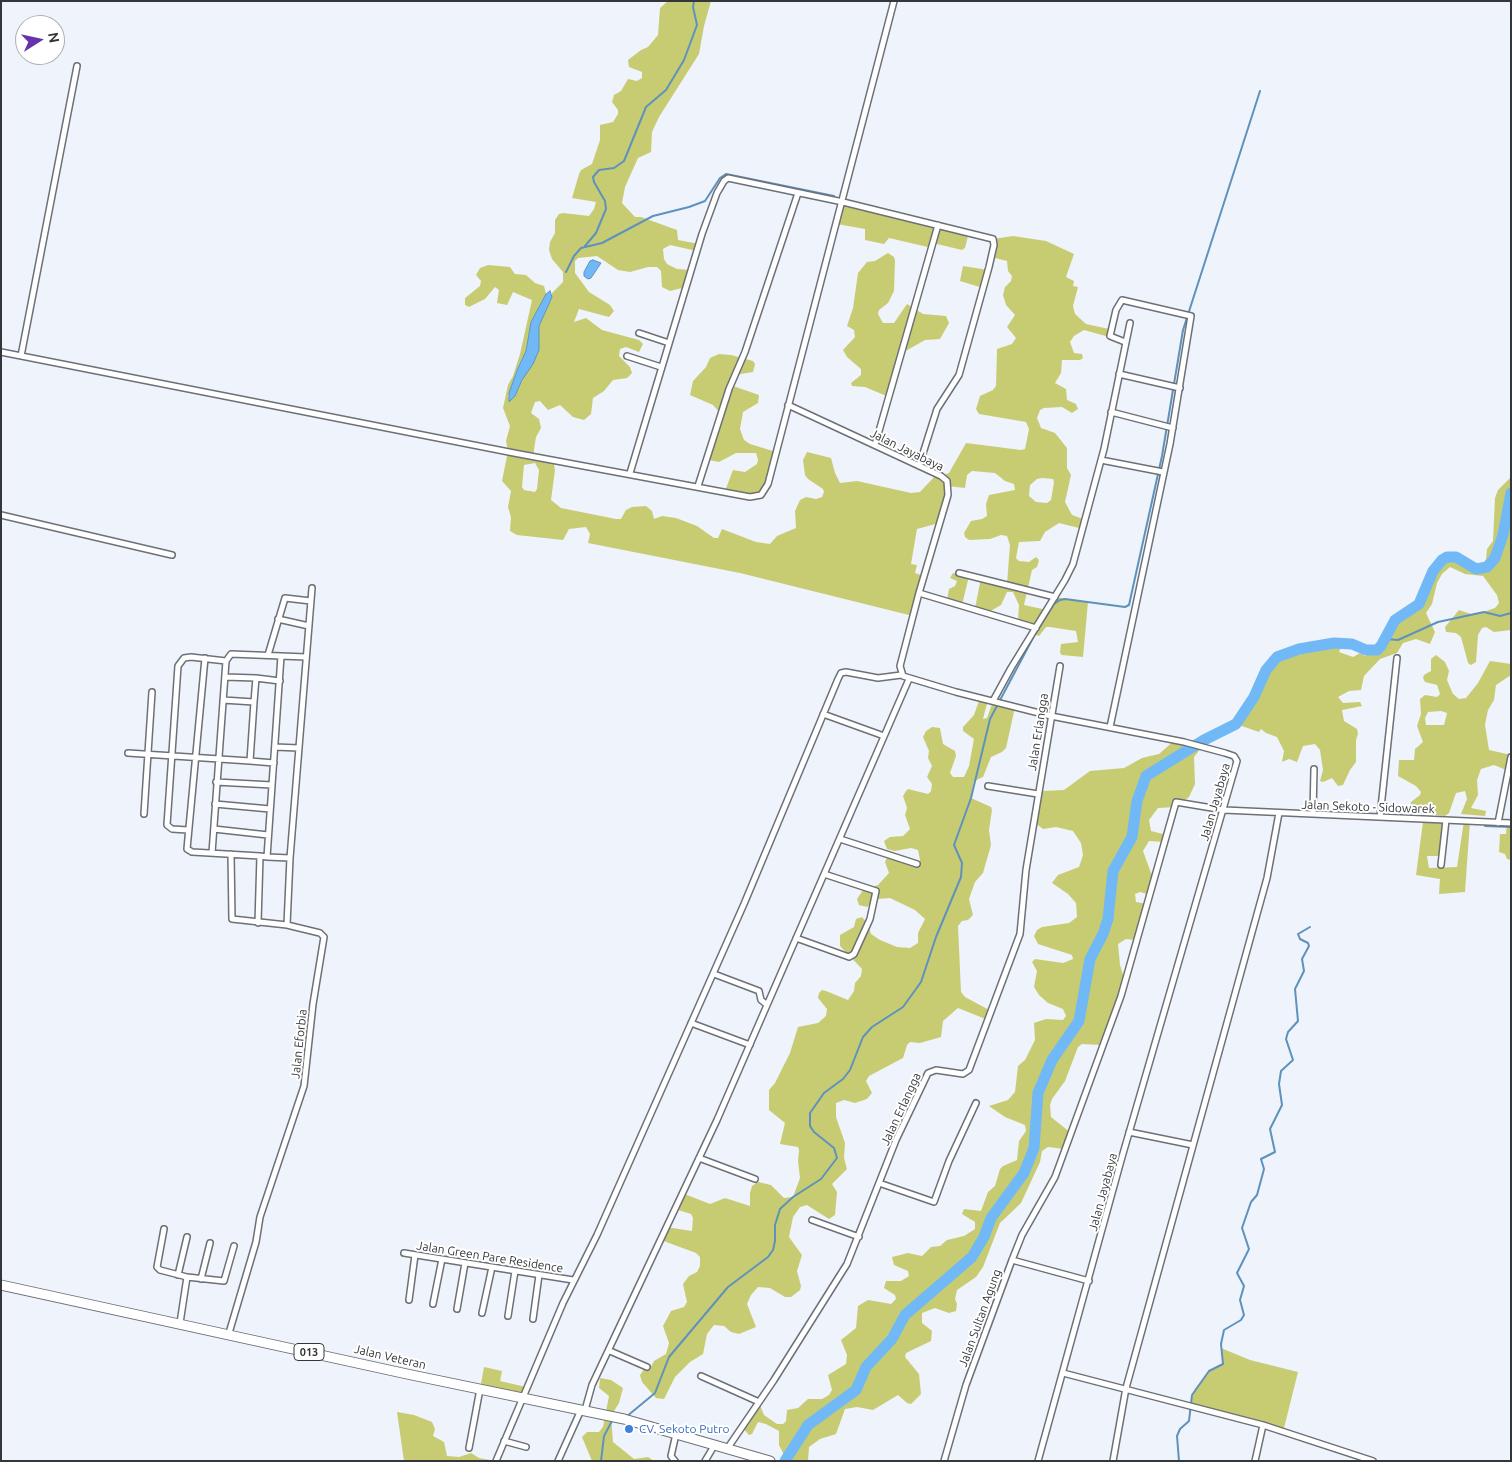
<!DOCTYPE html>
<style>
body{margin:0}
#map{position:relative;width:1512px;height:1462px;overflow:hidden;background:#eff3fb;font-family:Ubuntu,sans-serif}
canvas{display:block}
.frame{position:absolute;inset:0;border:2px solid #343639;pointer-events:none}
.north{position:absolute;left:15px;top:15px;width:50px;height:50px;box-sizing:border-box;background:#fff;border:1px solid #aeafb0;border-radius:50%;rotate:80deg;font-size:14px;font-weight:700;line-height:20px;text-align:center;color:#343639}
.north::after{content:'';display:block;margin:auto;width:18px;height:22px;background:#6733ab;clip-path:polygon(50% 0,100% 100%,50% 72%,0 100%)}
</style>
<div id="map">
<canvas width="1512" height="1462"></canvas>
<div class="frame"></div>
<div class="north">N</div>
</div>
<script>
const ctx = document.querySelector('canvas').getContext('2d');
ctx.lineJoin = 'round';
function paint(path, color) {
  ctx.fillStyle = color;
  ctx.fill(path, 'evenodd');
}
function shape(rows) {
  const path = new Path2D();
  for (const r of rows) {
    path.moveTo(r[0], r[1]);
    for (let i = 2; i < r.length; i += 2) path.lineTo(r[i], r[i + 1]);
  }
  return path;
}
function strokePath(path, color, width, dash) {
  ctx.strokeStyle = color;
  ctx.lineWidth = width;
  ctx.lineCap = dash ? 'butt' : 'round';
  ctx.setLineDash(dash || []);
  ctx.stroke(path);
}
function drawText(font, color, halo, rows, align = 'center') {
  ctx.font = font + ' Ubuntu,sans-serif';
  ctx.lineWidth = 4;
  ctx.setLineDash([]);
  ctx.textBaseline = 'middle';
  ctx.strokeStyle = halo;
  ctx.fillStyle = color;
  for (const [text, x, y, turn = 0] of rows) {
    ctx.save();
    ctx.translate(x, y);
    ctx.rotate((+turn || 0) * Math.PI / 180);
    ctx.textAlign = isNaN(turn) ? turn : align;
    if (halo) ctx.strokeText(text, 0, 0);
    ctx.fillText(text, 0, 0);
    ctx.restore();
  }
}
const green = shape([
 [668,1,711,1,704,26,699,54,659,117,652,132,651,152,638,158,625,187,622,203,635,217,641,217,677,230,678,240,699,244,697,251,670,245,663,249,664,259,667,264,677,269,691,270,686,287,670,291,662,287,661,271,657,267,648,267,630,272,618,270,597,256,578,258,575,261,575,273,589,292,610,305,614,311,609,317,579,309,574,322,586,318,602,330,639,340,643,344,639,352,626,347,620,349,619,356,630,367,632,373,627,378,613,380,604,391,593,398,591,414,584,420,573,417,560,405,548,410,540,401,535,402,531,413,539,419,541,428,536,437,533,456,553,459,555,470,551,500,561,508,616,519,621,519,626,510,632,507,646,506,652,511,654,519,662,516,676,518,697,526,714,538,718,538,722,529,756,542,770,544,777,536,796,528,795,511,800,500,806,497,816,499,822,497,824,492,823,489,808,479,805,475,803,460,807,452,831,458,835,473,840,483,857,481,911,493,920,492,937,474,941,476,949,473,966,443,1021,450,1025,449,1029,429,1026,422,979,414,976,409,980,396,993,390,996,386,997,349,1012,344,1016,338,1007,327,1015,315,1006,305,1003,295,1005,287,1011,281,1012,276,1008,271,1007,261,991,257,993,239,1013,236,1046,241,1074,254,1066,277,1074,281,1073,286,1078,287,1073,306,1075,314,1086,324,1109,329,1109,337,1084,330,1074,336,1070,342,1074,353,1082,354,1083,358,1080,360,1062,360,1061,373,1055,383,1066,389,1067,400,1076,404,1078,409,1072,413,1062,407,1044,408,1040,410,1037,418,1041,428,1055,433,1067,448,1067,468,1071,475,1065,502,1072,515,1086,520,1083,529,1059,523,1045,532,1040,541,1019,542,1016,558,1019,561,1029,562,1036,557,1039,560,1037,567,1032,570,1024,605,1047,610,1055,597,1088,602,1083,657,1062,655,1060,653,1061,644,1078,642,1076,631,1050,627,1046,627,1039,636,1033,634,1036,628,1018,621,1019,605,1013,592,1007,592,1001,605,989,612,975,608,981,578,1007,584,1010,545,1007,536,1001,535,990,539,969,540,965,537,964,533,971,521,982,519,987,516,986,504,989,495,1015,490,1014,484,1005,481,995,473,972,471,967,475,965,488,948,486,939,523,917,529,911,564,917,565,915,573,924,576,913,616,740,573,588,543,590,534,586,527,569,529,563,540,517,535,510,531,511,517,508,507,511,491,502,481,508,451,506,441,510,426,503,408,508,385,513,376,520,354,532,300,513,292,507,305,497,303,499,290,495,287,485,299,469,307,465,305,465,298,480,286,481,281,476,275,480,268,488,265,510,267,515,274,526,275,535,283,544,286,546,294,531,322,526,351,518,367,508,397,515,396,522,380,539,350,539,326,552,297,552,293,563,282,563,272,552,259,549,250,550,242,555,233,555,220,559,214,563,213,589,216,594,209,596,202,572,198,579,174,581,170,592,164,600,140,600,125,613,122,618,114,618,110,612,102,614,95,621,91,628,79,637,81,642,78,642,72,629,67,628,60,641,50,648,47,658,35,660,8],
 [535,463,539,470,537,489,535,492,524,490,522,487,524,465],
 [1042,478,1053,479,1054,482,1051,500,1047,503,1036,502,1029,496,1030,485,1037,479],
 [843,202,969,232,965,248,962,250,933,243,932,248,889,238,884,244,865,240,865,229,837,224],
 [888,253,894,257,895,261,894,291,888,303,879,310,878,314,883,323,894,323,907,304,923,314,946,316,949,323,940,339,925,340,902,353,889,397,865,387,852,386,851,383,861,375,861,369,847,357,843,350,855,337,854,330,847,326,853,308,858,273,867,262,875,261],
 [963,266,988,270,983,288,960,281],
 [719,354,731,355,753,361,755,364,753,372,734,375,731,383,733,386,759,395,758,403,743,412,740,429,744,440,750,444,776,452,768,484,756,497,725,491,733,470,745,472,757,464,758,460,756,453,736,453,719,462,709,460,707,458,721,414,713,405,690,395,693,381,706,367,710,358],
 [1511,477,1511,630,1494,632,1486,627,1482,628,1478,635,1476,662,1471,665,1468,663,1461,637,1456,633,1446,632,1445,627,1459,610,1474,615,1495,608,1499,603,1497,595,1483,576,1465,574,1450,567,1442,574,1437,583,1432,604,1426,613,1435,632,1430,644,1416,639,1403,643,1397,653,1380,659,1364,676,1361,690,1349,691,1338,697,1343,703,1360,702,1362,706,1342,710,1344,721,1357,729,1358,734,1356,740,1356,762,1350,770,1343,785,1338,786,1332,778,1323,782,1320,781,1323,770,1320,750,1315,744,1303,746,1297,762,1289,759,1282,762,1284,751,1277,737,1266,733,1261,729,1259,732,1236,724,1254,697,1266,670,1277,657,1299,649,1343,643,1339,652,1353,657,1360,653,1365,656,1381,646,1395,620,1419,604,1429,578,1442,560,1447,557,1456,557,1472,567,1482,569,1486,560,1487,549,1493,541,1495,498,1498,490],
 [953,573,969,576,962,605,947,600,949,589,955,586,957,581,950,578],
 [1436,655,1445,662,1449,671,1447,680,1453,694,1459,699,1466,698,1478,683,1490,661,1511,664,1511,675,1496,685,1494,700,1488,710,1485,725,1489,750,1511,755,1511,772,1494,765,1481,769,1477,780,1478,795,1471,808,1486,811,1485,816,1461,814,1467,799,1465,791,1456,793,1449,813,1445,816,1412,812,1409,809,1411,802,1420,795,1421,792,1416,786,1398,776,1399,760,1414,760,1415,749,1423,742,1417,726,1421,714,1420,699,1425,695,1437,697,1440,694,1437,685,1425,682,1423,678,1424,675,1431,671,1431,659],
 [1441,711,1447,713,1444,725,1426,725,1425,718,1428,712],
 [980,698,988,700,983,719,987,718,993,701,1015,707,1006,748,1002,752,991,757,983,777,974,781,971,798,991,807,992,810,989,830,991,845,983,873,975,882,969,899,973,915,968,920,962,921,958,926,961,992,965,997,991,1011,988,1020,958,1008,943,1021,941,1037,920,1043,910,1042,907,1045,903,1058,869,1076,866,1081,872,1093,867,1099,855,1103,844,1100,836,1103,836,1117,845,1143,844,1158,847,1169,832,1184,837,1192,835,1215,829,1219,807,1205,800,1207,793,1217,789,1237,802,1255,797,1271,801,1286,800,1290,791,1297,785,1297,770,1288,758,1287,751,1295,747,1304,756,1327,739,1334,731,1332,724,1326,714,1325,707,1334,703,1354,690,1362,675,1377,664,1399,656,1398,642,1382,640,1375,644,1369,651,1367,654,1361,666,1354,669,1343,663,1326,671,1311,684,1307,687,1302,683,1284,689,1276,697,1272,700,1266,700,1257,696,1253,661,1240,666,1227,692,1231,693,1218,691,1214,675,1209,682,1193,710,1204,725,1198,750,1206,750,1193,752,1186,758,1182,771,1185,784,1198,793,1197,800,1178,798,1161,799,1150,798,1147,780,1144,785,1123,769,1110,769,1090,775,1083,790,1053,798,1027,818,1023,826,1016,827,1009,818,998,819,993,822,990,826,991,848,1000,854,991,855,983,861,976,862,969,840,946,840,935,854,927,856,919,862,917,868,924,871,934,880,940,897,947,910,948,918,943,918,933,925,919,915,910,890,898,877,899,867,907,859,905,857,899,863,890,878,885,889,873,885,862,888,855,916,865,920,860,918,850,911,848,895,851,887,849,884,841,890,837,903,836,910,829,905,815,907,808,903,796,906,791,908,789,928,794,931,791,932,784,927,777,932,766,928,758,929,751,923,737,926,731,932,727,940,728,943,744,955,751,956,756,950,773,953,777,964,777,969,766,974,739,963,731,963,727,974,715],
 [1175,740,1202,747,1194,757,1195,784,1189,797,1175,807,1158,808,1149,820,1151,831,1167,835,1165,842,1149,841,1143,851,1151,873,1155,876,1150,895,1140,892,1135,894,1136,902,1147,904,1136,940,1126,939,1118,944,1120,965,1125,981,1102,1045,1082,1044,1078,1047,1065,1081,1052,1099,1050,1105,1051,1117,1071,1133,1064,1149,1048,1147,1042,1151,1040,1162,1021,1203,1000,1223,983,1267,976,1277,957,1290,955,1299,957,1304,956,1311,949,1313,935,1308,922,1313,922,1323,932,1331,931,1341,906,1353,905,1357,919,1374,921,1394,911,1404,907,1403,898,1395,873,1410,857,1407,845,1409,836,1434,820,1439,809,1447,808,1461,784,1461,784,1455,779,1445,779,1431,766,1424,758,1422,752,1434,749,1435,742,1427,760,1405,764,1415,777,1424,783,1424,786,1421,787,1410,798,1408,808,1399,822,1399,829,1395,832,1390,828,1375,846,1364,847,1355,841,1340,856,1328,858,1306,868,1300,891,1304,896,1299,895,1295,884,1288,886,1281,901,1281,909,1276,908,1271,894,1265,892,1257,908,1253,922,1256,931,1247,940,1246,947,1240,964,1236,975,1229,975,1222,962,1214,964,1209,981,1211,988,1192,995,1186,1000,1169,1003,1166,1017,1160,1019,1141,1026,1131,1025,1125,1005,1117,989,1106,1008,1100,1015,1092,1018,1066,1025,1060,1035,1040,1034,1023,1046,1019,1063,1020,1066,1016,1063,1009,1048,1003,1039,995,1034,987,1037,971,1032,962,1035,959,1063,963,1073,959,1072,955,1038,944,1034,936,1037,930,1042,927,1069,923,1077,917,1076,903,1068,894,1052,883,1058,875,1079,867,1083,855,1081,843,1073,831,1056,827,1043,829,1034,822,1042,791,1064,790,1090,771,1124,768,1142,758,1159,754],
 [1464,821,1470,821,1465,892,1439,894,1440,879,1416,875,1423,822,1444,823,1439,856,1427,856,1429,868,1457,867],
 [1507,823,1511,823,1511,860,1507,859,1505,854,1499,852,1500,834,1506,834],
 [1221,1348,1250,1360,1298,1372,1283,1432,1190,1404,1195,1389,1209,1371,1223,1364],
 [484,1367,502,1371,500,1381,526,1387,524,1393,509,1390,508,1395,480,1389],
 [600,1378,611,1380,623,1388,619,1403,611,1416,613,1442,634,1459,648,1457,654,1461,592,1461,582,1437,587,1432,599,1432,603,1427,609,1396,599,1388],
 [397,1412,414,1415,432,1422,435,1429,433,1436,444,1442,447,1456,459,1457,471,1453,479,1458,496,1461,404,1461]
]);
const water = shape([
 [593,260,601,263,591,278,588,279,584,276,584,272,590,261,593,260],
 [550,291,552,297,539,326,539,350,533,364,522,380,515,396,509,402,509,393,518,368,526,351,531,322,546,294,550,291]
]);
const stream = shape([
 [585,246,596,233,606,209,605,201,594,182,593,177,599,170,614,168,624,161,646,107,666,90,684,60,697,25,693,7,694,1],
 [566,272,574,256,581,248,602,243,653,216,689,207,705,201,720,178,726,174,834,196],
 [1385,639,1398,640,1438,622,1484,612,1500,616,1511,613],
 [1485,826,1511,827],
 [626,1417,655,1393,669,1357,728,1287,768,1257,773,1250,775,1241,775,1225,780,1209,793,1197,821,1179,837,1158,834,1148,814,1132,810,1126,810,1113,824,1093,843,1079,850,1070,863,1037,872,1027,903,1007,921,982,936,937,961,877,962,863,954,845,971,798,990,719,1034,636,1054,604,1060,600,1065,599,1125,607,1129,605,1162,456,1183,330,1260,91],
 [601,1461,604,1436,612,1421],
 [1179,1461,1177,1436,1180,1429,1189,1421,1192,1395,1209,1371,1223,1364,1221,1344,1224,1330,1241,1320,1244,1315,1240,1300,1244,1286,1237,1273,1249,1249,1242,1228,1251,1202,1257,1195,1264,1169,1261,1159,1275,1152,1270,1129,1282,1105,1279,1084,1281,1071,1293,1060,1286,1039,1288,1032,1298,1021,1295,989,1304,971,1302,959,1309,946,1308,943,1300,939,1298,934,1310,927]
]);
const river = shape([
 [785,1461,808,1425,856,1390,866,1367,892,1339,905,1315,972,1257,984,1237,991,1218,1024,1173,1034,1148,1038,1093,1052,1060,1079,1021,1090,959,1103,934,1108,919,1113,871,1132,837,1137,801,1146,776,1204,740,1236,724,1254,697,1266,670,1277,657,1299,649,1334,643,1352,644,1366,650,1377,650,1381,646,1395,620,1419,604,1433,571,1442,560,1447,557,1456,557,1476,569,1487,567,1495,558,1503,535,1511,493]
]);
const street = shape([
 [639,333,669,343],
 [1,352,514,453,750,497,761,495,768,484,894,1],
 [21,356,77,66],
 [627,356,661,367],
 [1119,374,1180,388],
 [788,405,941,476,947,481,948,495,919,593,900,666,903,676,956,692,1051,716,1184,742,1225,753,1234,756,1237,761,1122,1157,1038,1461],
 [1111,412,1173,428],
 [875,445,938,225],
 [1101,460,1163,472],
 [630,473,702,234,717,193,724,181,728,178,843,202,993,239,994,245,989,267,959,375,937,409,919,466],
 [698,486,729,389,745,352,798,193],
 [1,515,172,555],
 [959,573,1055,597],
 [919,593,1036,628],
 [278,619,309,626],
 [268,655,285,598,311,601],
 [281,656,306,657],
 [205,658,187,849,192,852,260,856],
 [226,661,231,654,281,656,267,857,260,856,258,923],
 [225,677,256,678],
 [223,700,254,702,250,761,274,763],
 [993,701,1011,668,1065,580,1073,564,1104,449,1130,323],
 [254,702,256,678,280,681],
 [823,714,884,736],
 [1110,727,1170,444,1191,316,1122,300,1116,310,1110,336,1125,342],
 [275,747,299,748],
 [128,753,250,761],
 [216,782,272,785],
 [988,786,1038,794],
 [215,804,270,809],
 [144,814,152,692],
 [1313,814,1314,769],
 [1380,817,1397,658],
 [1498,823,1511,757],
 [214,829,268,835],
 [188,830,172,829,167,825,178,666,184,658,191,657,226,661,212,853],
 [840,839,917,864],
 [267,857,290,858],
 [1441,865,1446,820],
 [287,925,290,858,312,588],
 [796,938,849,957,854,954,870,919,876,891,824,874],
 [714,974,759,991,761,1000,766,1004],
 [691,1023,750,1045],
 [1129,1132,1193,1145],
 [699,1158,755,1179],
 [879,1183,934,1202,949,1161,976,1103],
 [812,1220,859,1237],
 [164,1229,157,1267,160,1270,187,1277,224,1281,234,1246],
 [404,1253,573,1280],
 [1012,1260,1022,1235,1055,1177,1121,996,1176,802,1224,810,1511,823],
 [178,1275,187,1237],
 [201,1279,210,1243],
 [409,1300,415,1255],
 [433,1304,442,1259],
 [457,1309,465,1263],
 [482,1313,492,1267],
 [508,1316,515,1271],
 [533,1319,539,1275],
 [180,1323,187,1277],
 [229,1333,256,1242,260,1217,304,1086,313,1004,324,937,320,933,287,925,232,919,231,854],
 [610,1351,647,1367],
 [1063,1373,1263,1425,1373,1461],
 [701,1376,759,1402],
 [585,1410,592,1385,717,1120,909,679],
 [504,1441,526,1447],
 [469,1448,480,1389],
 [727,1449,774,1380,847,1264,896,1140,928,1073,936,1070,963,1074,969,1070,1020,934,1026,870,1060,666],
 [496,1461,563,1303,597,1235,744,904,838,679,841,673,846,672,878,678,901,675],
 [558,1461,581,1410],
 [675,1461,671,1456,676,1434],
 [705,1461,714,1446],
 [944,1461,966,1385,1012,1260,1089,1281],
 [1113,1461,1126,1388,1267,878,1279,813],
 [1255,1461,1263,1425]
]);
const primary = shape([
 [1,1285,407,1374,624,1419,770,1461]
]);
const markers = [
 [629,1429,5,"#3f7fe0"]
];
const shields = [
 [309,1352,30]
];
const shieldNames = [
 ["013",309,1352]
];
const streetNames = [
 ["Jalan Jayabaya",907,450,26],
 ["Jalan Erlangga",1038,732,-81],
 ["Jalan Jayabaya",1215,802,-74],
 ["Jalan Sekoto - Sidowarek",1368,807,2],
 ["Jalan Eforbia",299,1044,-84],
 ["Jalan Erlangga",901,1109,-65],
 ["Jalan Jayabaya",1103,1192,-75],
 ["Jalan Green Pare Residence",490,1257,9],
 ["Jalan Sultan Agung",980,1318,-70],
 ["Jalan Veteran",390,1357,13]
];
const shopNames = [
 ["CV. Sekoto Putro",639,1429]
];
paint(green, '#c7cc73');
paint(water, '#70b9f6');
strokePath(water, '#5e92bd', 1);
strokePath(stream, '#5e92bd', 2);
strokePath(river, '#70b9f6', 11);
strokePath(street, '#6c7077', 8);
strokePath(primary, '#6c7077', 11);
strokePath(street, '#fff', 5);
strokePath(primary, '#fff', 9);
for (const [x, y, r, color] of markers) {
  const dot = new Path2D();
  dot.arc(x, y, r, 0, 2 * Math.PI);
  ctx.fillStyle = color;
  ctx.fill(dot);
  strokePath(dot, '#fff', 2);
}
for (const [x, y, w] of shields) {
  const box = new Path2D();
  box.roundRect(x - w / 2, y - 8.5, w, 17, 4);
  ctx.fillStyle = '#fff';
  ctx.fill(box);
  strokePath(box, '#343639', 1);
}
drawText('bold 11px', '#343639', null, shieldNames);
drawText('12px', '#343639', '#fff', streetNames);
drawText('12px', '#366cbe', '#fff', shopNames, 'left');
</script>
